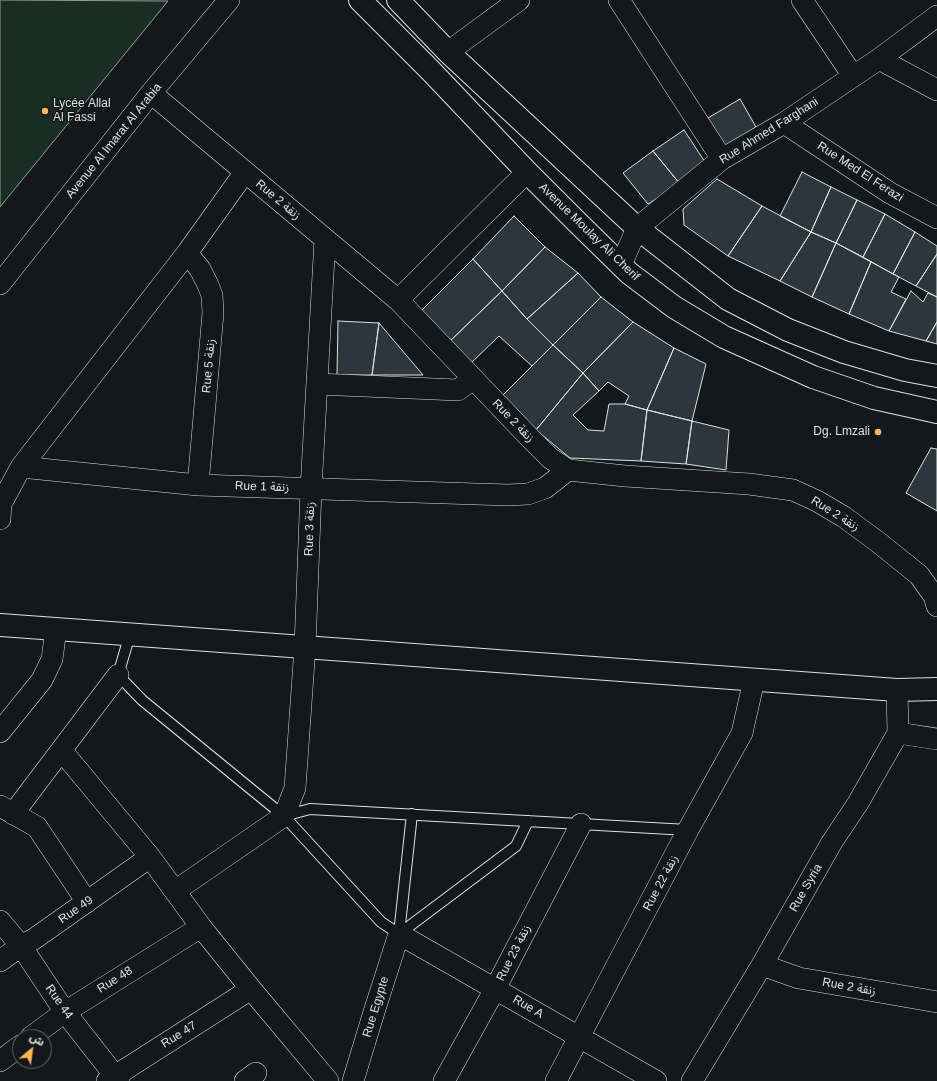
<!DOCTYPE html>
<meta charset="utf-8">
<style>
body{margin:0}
#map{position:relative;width:937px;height:1081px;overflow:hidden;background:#14181c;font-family:Helvetica,"Noto Sans Arabic",sans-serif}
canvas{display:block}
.north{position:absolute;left:12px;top:1029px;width:40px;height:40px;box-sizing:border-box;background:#14181c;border:1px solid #626a69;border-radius:50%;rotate:29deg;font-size:11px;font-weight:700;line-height:16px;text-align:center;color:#d8e6dc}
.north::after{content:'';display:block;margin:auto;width:14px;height:18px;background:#ffb74d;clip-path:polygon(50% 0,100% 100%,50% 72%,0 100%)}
</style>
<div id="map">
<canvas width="937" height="1081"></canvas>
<div class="north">ش</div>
</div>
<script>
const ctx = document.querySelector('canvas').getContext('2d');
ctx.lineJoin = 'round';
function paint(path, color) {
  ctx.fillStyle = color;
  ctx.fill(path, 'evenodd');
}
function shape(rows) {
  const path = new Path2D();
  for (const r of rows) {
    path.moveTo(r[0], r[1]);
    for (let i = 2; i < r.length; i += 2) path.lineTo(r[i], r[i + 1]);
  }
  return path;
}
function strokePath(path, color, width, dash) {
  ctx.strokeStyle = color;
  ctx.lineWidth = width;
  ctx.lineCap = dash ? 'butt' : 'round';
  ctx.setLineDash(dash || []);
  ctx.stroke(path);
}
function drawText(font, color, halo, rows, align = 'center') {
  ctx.font = font + ' Helvetica,"Noto Sans Arabic",sans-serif';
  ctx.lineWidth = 3;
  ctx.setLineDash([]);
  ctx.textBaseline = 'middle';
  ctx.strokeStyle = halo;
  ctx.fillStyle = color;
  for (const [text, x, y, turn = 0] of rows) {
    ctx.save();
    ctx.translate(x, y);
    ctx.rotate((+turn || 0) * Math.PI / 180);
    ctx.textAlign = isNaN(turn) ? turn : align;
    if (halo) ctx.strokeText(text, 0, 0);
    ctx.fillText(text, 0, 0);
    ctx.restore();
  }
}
const green = shape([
 [0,0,168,1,0,207,0,0]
]);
const building = shape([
 [740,99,756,127,723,148,708,118,740,99],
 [684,130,705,162,680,184,653,151,684,130],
 [653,151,680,184,648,204,623,173,653,151],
 [802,172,831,187,811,232,780,216,802,172],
 [717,179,762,206,728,256,684,225,683,209,717,179],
 [831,187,857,200,836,243,811,232,831,187],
 [857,200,885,214,863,257,836,243,857,200],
 [762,206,811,232,780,281,728,256,762,206],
 [885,214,915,232,893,274,863,257,885,214],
 [514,216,545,247,502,291,473,259,514,216],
 [811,232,836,243,812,297,780,281,811,232],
 [915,232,937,246,937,254,916,286,893,274,915,232],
 [836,243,871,262,849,314,812,297,836,243],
 [545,247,578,273,527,319,502,291,545,247],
 [937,254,937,297,916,286,937,254],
 [473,259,502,291,450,341,420,312,473,259],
 [871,262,899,277,891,292,906,299,889,331,849,314,871,262],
 [578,273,601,297,553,345,527,319,578,273],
 [502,291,527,319,553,345,532,366,499,336,470,364,450,341,502,291],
 [911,291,923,302,928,293,937,297,937,322,926,341,889,331,911,291],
 [601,297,633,322,583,373,553,345,601,297],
 [338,321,379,323,372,375,337,375,338,321],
 [633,322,674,348,647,410,625,404,629,396,608,382,599,391,583,373,633,322],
 [937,322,937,344,926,341,937,322],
 [379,323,423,375,372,375,379,323],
 [553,345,583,373,536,430,501,397,553,345],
 [674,348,706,364,692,421,647,410,674,348],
 [583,373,599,391,573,415,588,430,604,431,609,404,625,404,647,410,641,461,570,458,536,430,583,373],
 [647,410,692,421,686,464,641,461,647,410],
 [692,421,729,430,726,470,686,464,692,421],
 [931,448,937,449,937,511,906,493,931,448]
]);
const lane = shape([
 [130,634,118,675,142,700,284,816,381,922,399,934],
 [284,816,310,809,688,830],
 [399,934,516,846,528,821],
 [399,934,412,814]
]);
const street = shape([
 [619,0,722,159],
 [802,0,853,76],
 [448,52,519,0],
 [879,59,937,90],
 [151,93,398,300,531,439,550,458,568,470,625,476,749,484,793,490,817,501,844,517,878,542,919,575,934,596,937,606],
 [784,123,890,193,937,218],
 [187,253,200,269,208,285,212,295,213,313,198,485],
 [621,265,637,228,722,159,784,123,879,59,937,16],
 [0,284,151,93,229,0],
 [398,300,527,172],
 [317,384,458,390,473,379],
 [21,467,198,485,508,495,528,494,545,488,568,470],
 [0,519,1,504,21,467,187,253,245,172],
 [0,732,42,680,52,659,56,629],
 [898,733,937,739],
 [62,751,150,857,201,927,251,989,328,1081],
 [0,806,37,827,87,902],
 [13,814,118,675],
 [175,891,284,816,295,788,305,647,311,489,325,239],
 [0,921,21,946,65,1012,119,1081],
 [0,961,21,946,34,939,150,857],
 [762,965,799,978,937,1002],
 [31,1037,65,1012,201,927],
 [0,1061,20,1046],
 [107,1081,251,989],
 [245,1081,256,1073],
 [353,1081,374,1012,399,934,656,1081],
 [444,1081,495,989,581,824],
 [556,1081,688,830,742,733,754,680],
 [692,1081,762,965,832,842,858,803,898,733,897,690]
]);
const secondary = shape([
 [360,0,430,70,527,172,580,225,629,273,674,307,724,337,813,377,874,398,937,412],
 [398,0,448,52,637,228,728,299,788,330,844,352,905,370,937,376],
 [0,625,897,690,937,689]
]);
const markers = [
 [45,111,4,"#ffb74d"],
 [878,432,4,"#ffb74d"]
];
const poiNames = [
 ["Lycée Allal",53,104],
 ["Al Fassi",53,118],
 ["Dg. Lmzali",870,432,"right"]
];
const streetNames = [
 ["Rue Ahmed Farghani",769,131,-32],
 ["Avenue Al Imarat Al Arabia",114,141,-51],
 ["Rue Med El Ferazi",860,172,33],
 ["Rue 2 زنقة",278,200,40],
 ["Avenue Moulay Ali Cherif",589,232,44],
 ["Rue 5 زنقة",209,366,-85],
 ["Rue 2 زنقة",513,421,46],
 ["Rue 1 زنقة",262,487,2],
 ["Rue 2 زنقة",835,514,32],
 ["Rue 3 زنقة",310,529,-88],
 ["Rue 22 زنقة",661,883,-62],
 ["Rue Syria",806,888,-60],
 ["Rue 49",76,910,-35],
 ["Rue 23 زنقة",514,953,-63],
 ["Rue 48",115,980,-32],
 ["Rue 2 زنقة",849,987,10],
 ["Rue 44",59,1002,55],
 ["Rue Egypte",376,1007,-73],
 ["Rue A",528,1007,30],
 ["Rue 47",179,1035,-32]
];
paint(green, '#1a2d24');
strokePath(green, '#939e99', 1);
paint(building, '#2c363c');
strokePath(building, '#d8e6dc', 1);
strokePath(lane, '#d8e6dc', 12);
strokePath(street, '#d8e6dc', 22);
strokePath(secondary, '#d8e6dc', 24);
strokePath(lane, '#14181c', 10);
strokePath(street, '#14181c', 21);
strokePath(secondary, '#14181c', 22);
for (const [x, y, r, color] of markers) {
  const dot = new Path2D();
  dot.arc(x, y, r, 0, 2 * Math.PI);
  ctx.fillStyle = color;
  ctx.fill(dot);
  strokePath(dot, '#14181c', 1.5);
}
drawText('12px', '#d8e6dc', '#14181c', poiNames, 'left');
drawText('12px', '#d8e6dc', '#14181c', streetNames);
</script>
